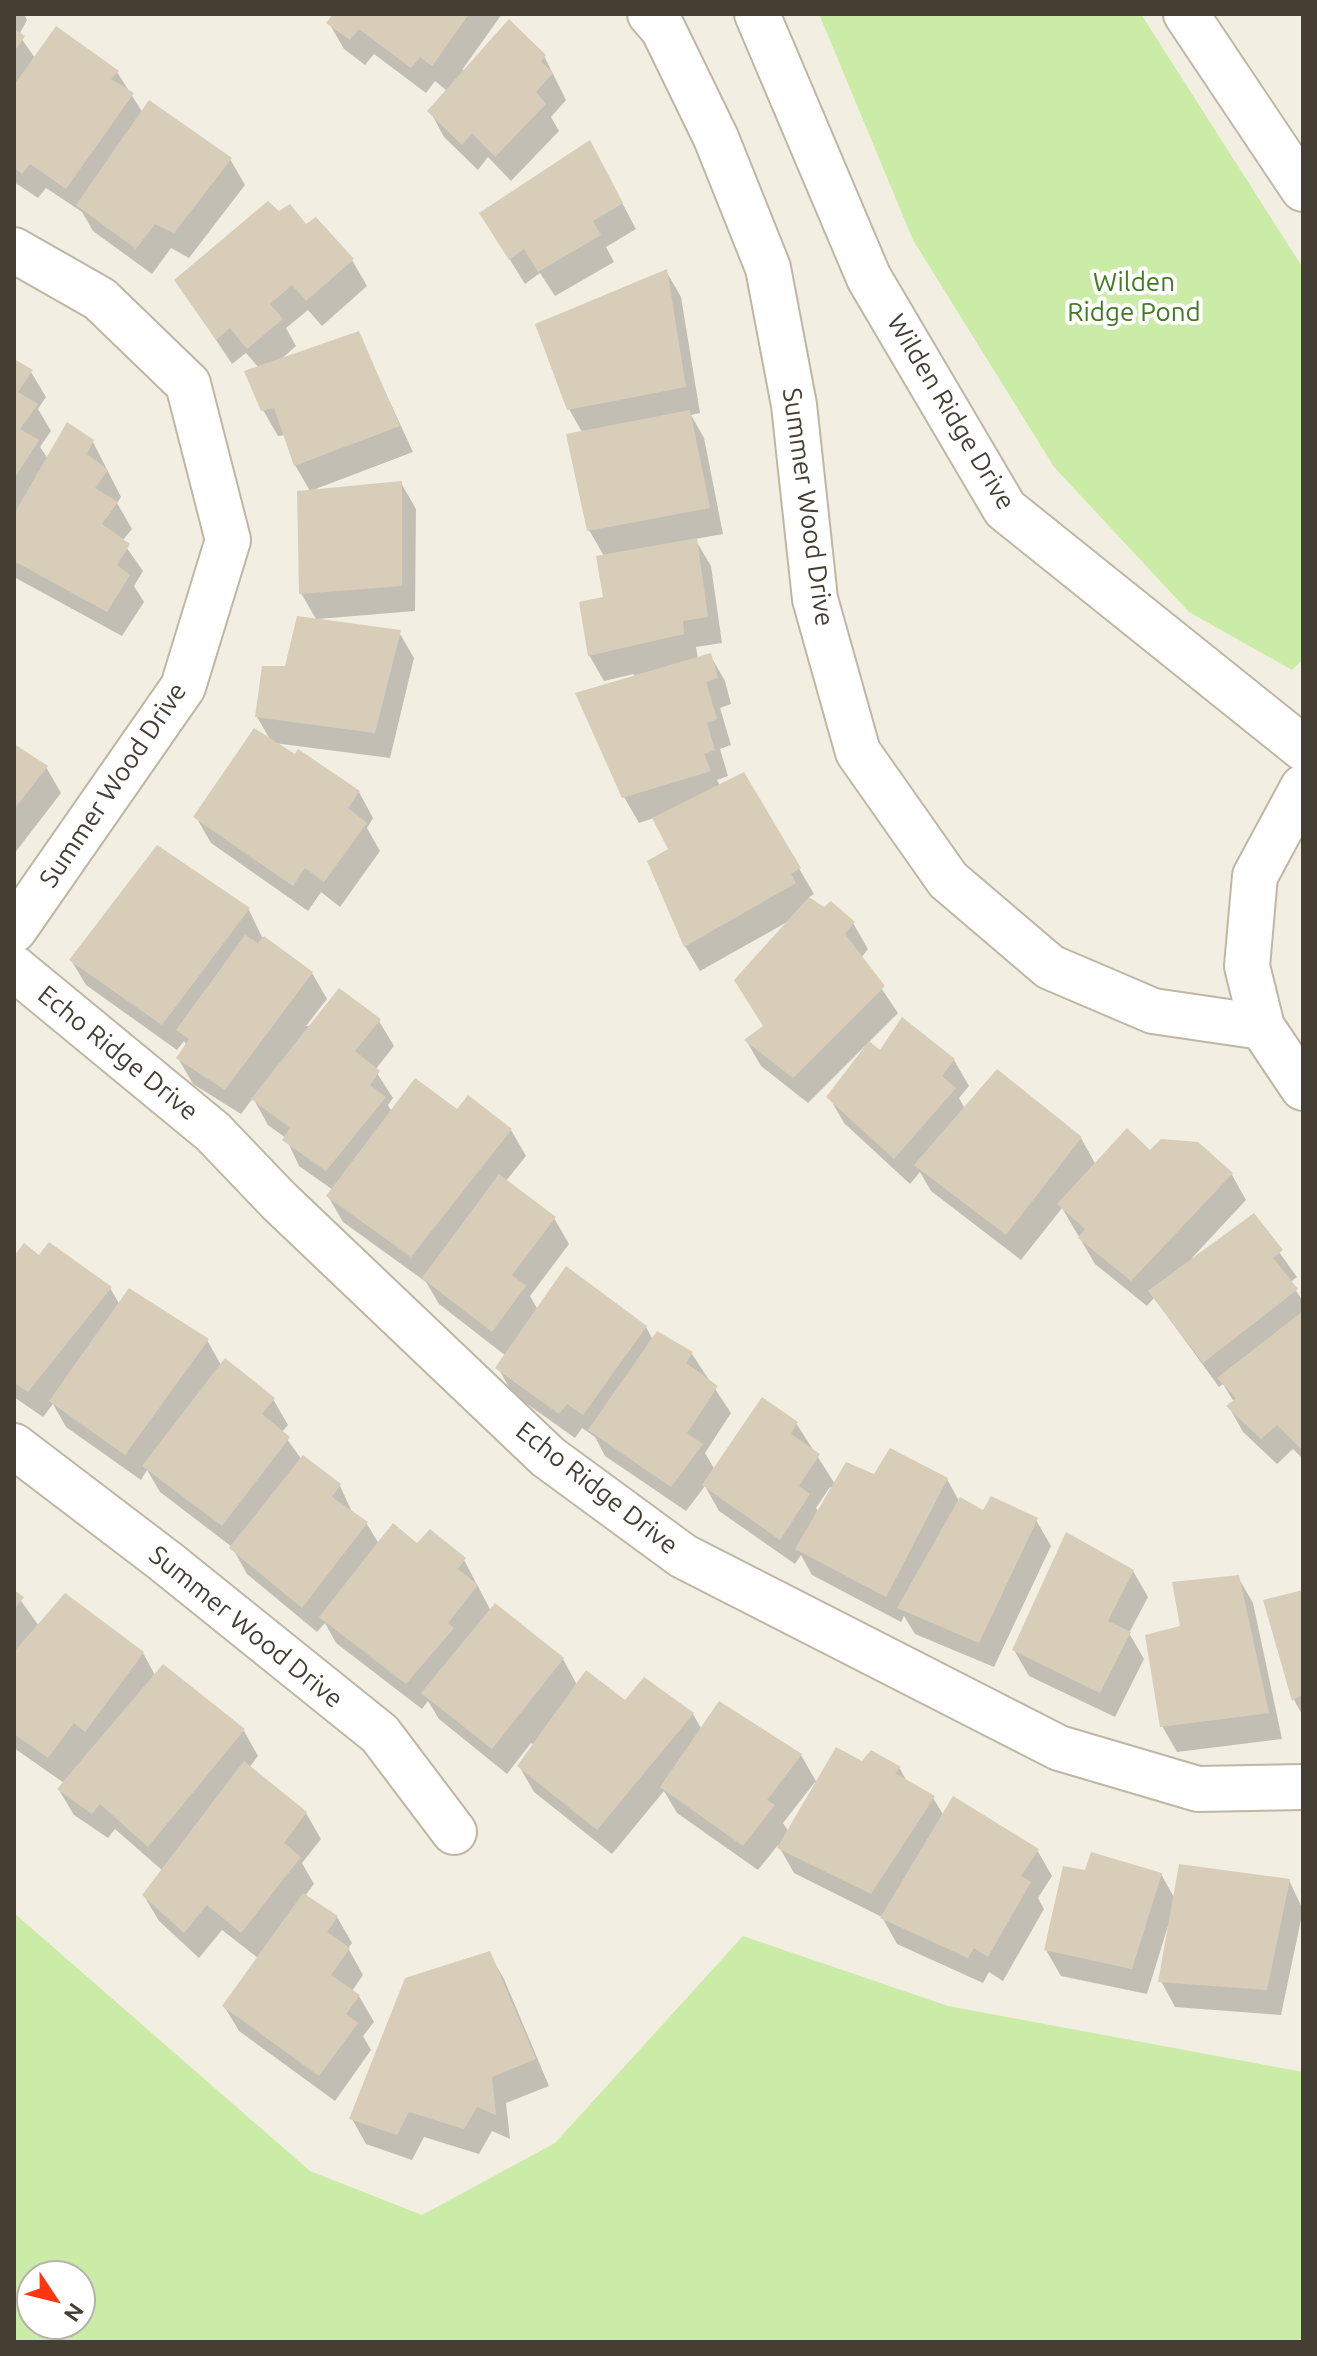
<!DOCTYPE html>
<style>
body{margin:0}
#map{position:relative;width:1317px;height:2356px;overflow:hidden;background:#f3eee2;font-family:Ubuntu,sans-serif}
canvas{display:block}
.frame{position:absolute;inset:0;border:16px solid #453e32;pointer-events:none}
.north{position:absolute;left:16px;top:2260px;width:80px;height:80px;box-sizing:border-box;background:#fff;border:2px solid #b5b2ad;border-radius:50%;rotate:125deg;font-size:22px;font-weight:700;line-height:32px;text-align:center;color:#453e32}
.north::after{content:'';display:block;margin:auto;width:28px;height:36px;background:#ff360d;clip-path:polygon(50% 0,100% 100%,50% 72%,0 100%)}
</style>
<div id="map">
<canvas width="1317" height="2356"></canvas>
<div class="frame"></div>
<div class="north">N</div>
</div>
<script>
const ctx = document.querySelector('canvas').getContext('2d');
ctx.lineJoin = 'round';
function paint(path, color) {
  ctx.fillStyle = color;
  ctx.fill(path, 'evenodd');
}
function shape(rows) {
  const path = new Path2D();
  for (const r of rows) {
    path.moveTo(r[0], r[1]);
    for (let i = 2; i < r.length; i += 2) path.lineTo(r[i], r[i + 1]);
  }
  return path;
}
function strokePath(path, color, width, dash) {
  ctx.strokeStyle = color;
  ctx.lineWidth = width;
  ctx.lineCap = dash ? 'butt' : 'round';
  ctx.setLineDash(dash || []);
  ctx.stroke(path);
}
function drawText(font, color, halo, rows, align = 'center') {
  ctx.font = font + ' Ubuntu,sans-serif';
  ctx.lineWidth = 8;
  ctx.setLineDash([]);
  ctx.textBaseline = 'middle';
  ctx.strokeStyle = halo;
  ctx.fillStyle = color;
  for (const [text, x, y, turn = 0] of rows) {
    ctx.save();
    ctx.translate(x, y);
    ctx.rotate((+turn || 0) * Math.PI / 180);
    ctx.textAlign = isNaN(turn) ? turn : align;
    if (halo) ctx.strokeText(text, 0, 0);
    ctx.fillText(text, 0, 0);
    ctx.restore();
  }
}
const green = shape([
 [819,14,1141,14,1303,268,1303,659,1292,670,1189,612,1054,467,913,240],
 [14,1913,310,2171,422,2215,555,2143,743,1936,948,2006,1303,2072,1303,2342,14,2342],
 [32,2276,80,2276,80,2324,32,2324]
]);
const shadow = shape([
 [14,14,24,14,27,20,19,35,35,58,117,72,143,113,230,159,245,185,189,258,171,248,152,274,93,231,82,212,46,188,38,198,14,182],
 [335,14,502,14,462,70,544,56,566,100,551,117,559,131,511,181,488,157,478,170,444,137,430,111,447,91,435,81,426,93,374,54,365,65,344,49,329,23],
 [604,169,636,229,606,247,614,262,555,296,540,273,525,284,497,239],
 [279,214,306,227,352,260,367,286,322,326,308,310,286,328,296,346,279,361,358,333,413,452,313,490,401,483,416,509,415,611,318,619,399,632,414,658,390,758,274,743,359,792,373,818,367,828,380,851,340,907,321,892,308,911,211,843,196,817,271,741,257,717,317,621,301,593,310,491,295,465,285,435,278,436,263,410,259,368,246,353,232,364,176,280],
 [666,271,681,297,700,413,691,415,704,438,723,534,695,539,711,566,722,643,696,647,698,659,710,655,725,681,731,704,720,708,731,745,720,749,728,776,717,780,720,786,744,775,814,894,808,898,853,923,868,949,861,958,898,1013,868,1043,880,1053,954,1060,969,1086,959,1098,965,1109,1081,1138,1096,1165,1197,1144,1232,1175,1246,1200,1191,1259,1253,1216,1297,1277,1290,1282,1303,1301,1303,1459,1293,1449,1277,1464,1243,1432,1229,1407,1234,1402,1223,1384,1219,1387,1154,1298,1147,1306,1095,1264,1062,1208,1021,1260,931,1191,920,1172,910,1184,844,1123,829,1097,866,1045,808,1103,761,1066,746,1040,765,1027,789,921,700,971,685,946,671,849,654,818,639,823,624,797,634,674,604,681,589,655,606,599,604,556,589,530,582,432,569,409],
 [14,361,31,372,46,397,38,409,51,431,40,447,48,459,93,442,121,497,117,503,132,529,122,541,143,571,134,586,144,602,122,636,14,577],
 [14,746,46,767,61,793,14,854],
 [157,848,249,910,262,937,312,973,327,999,306,1026,379,1021,394,1046,375,1070,393,1098,388,1105,392,1112,457,1111,511,1130,526,1156,506,1181,554,1218,569,1244,530,1296,538,1310,646,1327,653,1340,692,1354,731,1413,705,1453,715,1470,796,1423,835,1484,875,1477,947,1479,959,1501,983,1512,1036,1520,1051,1546,994,1667,915,1634,904,1616,901,1622,812,1575,801,1555,795,1564,719,1511,705,1486,686,1511,605,1456,595,1437,582,1428,575,1438,513,1394,498,1368,506,1356,439,1304,426,1282,343,1222,328,1196,333,1190,299,1166,286,1138,268,1125,253,1098,241,1114,193,1084,178,1058,187,1046,184,1041,177,1050,86,985,71,960],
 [830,1487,833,1489,819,1513,816,1508],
 [14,1251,17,1255,39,1258,110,1288,120,1305,207,1340,221,1365,273,1399,288,1425,282,1432,302,1460,340,1486,353,1514,367,1524,379,1544,417,1546,464,1560,491,1611,563,1659,577,1685,625,1703,693,1714,702,1730,801,1755,817,1783,863,1764,871,1753,900,1769,908,1783,933,1798,944,1816,1037,1850,1052,1876,1038,1898,1044,1909,1003,1981,989,1972,983,1983,897,1944,882,1917,794,1873,778,1845,758,1870,677,1813,664,1791,612,1854,534,1792,519,1766,534,1745,531,1743,507,1774,439,1719,428,1701,422,1709,336,1643,325,1623,317,1632,247,1574,232,1547,160,1492,147,1470,141,1480,66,1427,53,1404,43,1417,14,1397],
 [815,1782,817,1784,789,1832,783,1823],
 [1133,1571,1148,1597,1129,1633,1144,1659,1115,1717,1029,1676,1014,1650],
 [1238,1577,1253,1603,1282,1739,1177,1752,1162,1726,1182,1628],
 [14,1591,39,1626,143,1653,155,1675,244,1731,258,1756,249,1768,306,1813,321,1839,302,1863,314,1884,305,1896,337,1917,352,1943,348,1948,363,1975,352,1991,359,1996,374,2022,363,2036,371,2050,335,2101,239,2031,224,2006,258,1958,222,1930,199,1958,159,1921,144,1896,163,1871,115,1829,108,1838,74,1815,59,1790,64,1783,14,1748],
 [1303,1592,1303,1716,1294,1700],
 [1087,1873,1161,1874,1175,1899,1289,1880,1303,1910,1281,2015,1175,2007,1161,1981,1168,1926,1147,1994,1061,1976,1046,1950],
 [489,1953,504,1979,549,2086,506,2103,510,2139,492,2131,479,2154,424,2137,412,2160,366,2144,352,2119]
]);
const building = shape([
 [333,14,469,14,432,66,420,57,411,68,359,29,350,40,326,23],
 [509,19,546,55,541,61,553,73,536,92,546,104,495,157,472,133,462,145,427,111],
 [56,26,119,71,111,79,134,93,66,189,30,164,22,174,14,168,14,85],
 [14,29,25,36,14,52],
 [149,100,232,158,174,233,155,224,136,249,76,205],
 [590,140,623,203,593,221,601,235,538,272,524,249,509,260,479,213],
 [268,201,279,211,290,204,306,224,316,217,354,259,306,301,292,285,270,304,283,319,247,349,230,328,216,340,174,280],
 [667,269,686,387,567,410,535,324],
 [359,331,400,426,294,466,274,408,261,411,244,371],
 [14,359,33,370,18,392,38,404,20,429,39,440,14,479],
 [690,410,710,508,587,531,566,434],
 [67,422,94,440,87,454,108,470,95,488,118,502,102,524,130,544,117,565,130,575,107,612,14,561,14,514],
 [402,481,402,586,299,594,297,491],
 [697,538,708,617,683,621,684,634,588,656,579,602,603,597,596,556],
 [297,616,401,630,375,733,255,717,262,666,285,666],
 [711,653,718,678,706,682,717,719,707,723,715,750,704,754,711,771,622,798,575,693],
 [254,728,295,754,298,749,360,791,348,808,367,823,324,882,305,868,293,886,193,817],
 [14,744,48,766,14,809],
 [744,772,801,868,791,874,796,883,684,947,647,861,668,849,652,818],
 [157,845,250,908,162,1025,69,960],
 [809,897,824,907,831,901,855,922,845,934,885,986,793,1078,744,1040,763,1026,734,980],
 [245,935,258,943,264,936,313,972,225,1090,176,1058,189,1039,176,1030],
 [339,988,381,1019,355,1051,380,1071,370,1085,386,1097,326,1171,282,1140,290,1128,251,1099],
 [902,1017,955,1059,942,1076,956,1088,894,1159,826,1097,869,1041,880,1050],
 [997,1069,1082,1137,1006,1235,914,1165],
 [415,1078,457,1109,468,1095,512,1129,411,1257,326,1196],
 [1127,1128,1150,1150,1161,1139,1198,1142,1233,1173,1131,1281,1078,1238,1085,1229,1057,1204],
 [499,1174,556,1217,512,1275,526,1286,492,1332,422,1278],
 [1254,1213,1283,1250,1273,1258,1298,1289,1203,1363,1148,1291],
 [49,1242,112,1287,28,1392,14,1383,14,1256,24,1243,39,1255],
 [566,1266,647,1326,583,1415,567,1404,559,1414,495,1368],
 [129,1288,209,1339,125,1455,49,1401],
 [1303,1311,1303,1451,1277,1425,1261,1439,1226,1406,1236,1398,1217,1378],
 [657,1331,693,1352,686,1363,718,1386,687,1433,703,1444,671,1487,588,1430],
 [225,1358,275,1398,262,1414,290,1437,222,1526,142,1466],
 [762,1397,798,1422,791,1434,820,1454,799,1486,810,1494,780,1540,702,1485],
 [890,1448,948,1478,886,1597,795,1549,846,1462,874,1474],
 [303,1455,341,1484,332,1497,368,1522,302,1608,229,1548],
 [991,1496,1038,1518,979,1643,897,1608,960,1497,983,1510],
 [393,1523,417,1543,430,1529,466,1558,458,1569,478,1585,448,1623,454,1628,406,1684,319,1617],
 [1066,1532,1134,1570,1108,1621,1131,1632,1100,1693,1012,1650],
 [1239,1575,1269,1713,1160,1727,1145,1635,1180,1626,1172,1582],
 [14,1590,24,1597,14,1610],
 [1303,1590,1303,1694,1292,1701,1263,1600],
 [65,1593,144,1652,85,1732,74,1723,48,1758,14,1734,14,1652],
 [495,1603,564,1658,492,1749,421,1693],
 [163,1664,245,1729,148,1847,100,1804,92,1814,57,1789],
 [586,1670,625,1700,644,1677,694,1713,597,1830,517,1766],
 [719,1701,802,1754,767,1800,775,1805,743,1846,660,1787],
 [836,1747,862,1761,871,1750,901,1767,895,1773,935,1796,871,1894,777,1848],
 [244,1761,307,1812,284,1843,301,1857,241,1933,207,1905,184,1933,142,1895],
 [953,1796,1039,1849,1021,1876,1031,1882,988,1957,974,1948,968,1958,880,1918],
 [1091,1852,1162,1873,1132,1969,1044,1950,1063,1866,1085,1870],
 [1179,1864,1290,1879,1267,1990,1158,1982],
 [303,1893,338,1916,327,1932,350,1948,331,1975,360,1995,346,2014,358,2023,319,2076,222,2006],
 [490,1951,536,2059,492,2077,496,2115,477,2107,464,2129,409,2112,397,2135,349,2119,405,1978]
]);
const minor = shape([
 [650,14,663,29,716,138,768,268,794,405,815,599,858,752,948,880,1050,967,1153,1011,1262,1027],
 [1186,14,1303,189],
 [14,250,100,299,188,384,228,540,183,687,14,930],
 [1303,787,1255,876,1247,966,1262,1027,1303,1088],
 [14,968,213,1132,279,1201,548,1457,683,1556,1059,1748,1198,1789,1303,1787],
 [14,1446,165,1561,380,1734,454,1832]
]);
const tertiary = shape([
 [757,14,869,278,1005,509,1303,748]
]);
const parkNames = [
 ["Wilden",1134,282],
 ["Ridge Pond",1134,312]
];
const streetNames = [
 ["Wilden Ridge Drive",951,412,59],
 ["Summer Wood Drive",808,507,82],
 ["Summer Wood Drive",113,785,-56],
 ["Echo Ridge Drive",118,1053,39],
 ["Echo Ridge Drive",597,1488,38],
 ["Summer Wood Drive",246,1627,39]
];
paint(green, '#cbeca6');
paint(shadow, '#0003');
paint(building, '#d8cdb9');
strokePath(minor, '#bfb6a4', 48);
strokePath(tertiary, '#bfb6a4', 48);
strokePath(minor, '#fff', 44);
strokePath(tertiary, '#fff', 44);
drawText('26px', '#417b21', '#fff', parkNames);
drawText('26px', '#453e32', '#fff', streetNames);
</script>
